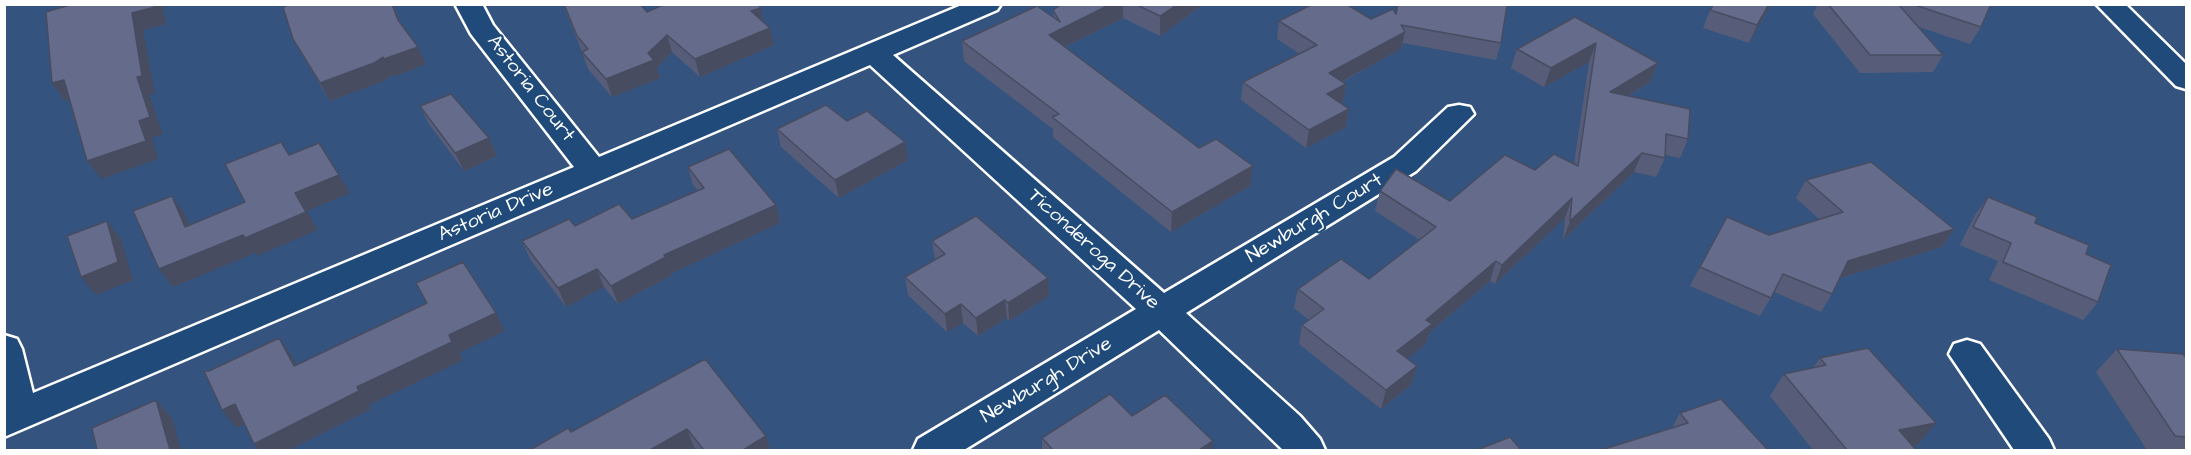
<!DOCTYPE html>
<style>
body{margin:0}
#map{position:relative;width:2191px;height:455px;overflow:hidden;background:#34547f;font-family:"Architects Daughter",sans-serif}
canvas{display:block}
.frame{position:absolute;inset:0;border:6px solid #fff;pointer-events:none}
</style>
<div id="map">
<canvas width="2191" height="455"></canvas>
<div class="frame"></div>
</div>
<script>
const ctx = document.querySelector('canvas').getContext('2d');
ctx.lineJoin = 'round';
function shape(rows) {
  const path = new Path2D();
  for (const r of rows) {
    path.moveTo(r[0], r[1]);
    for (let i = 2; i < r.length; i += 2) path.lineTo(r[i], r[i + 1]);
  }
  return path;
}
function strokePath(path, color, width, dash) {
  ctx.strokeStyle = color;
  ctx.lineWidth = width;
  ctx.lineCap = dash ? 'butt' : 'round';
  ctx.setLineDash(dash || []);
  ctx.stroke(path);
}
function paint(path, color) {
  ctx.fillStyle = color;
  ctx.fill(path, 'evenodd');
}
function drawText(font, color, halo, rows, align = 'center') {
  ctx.font = font + ' "Architects Daughter",sans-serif';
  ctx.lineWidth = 4.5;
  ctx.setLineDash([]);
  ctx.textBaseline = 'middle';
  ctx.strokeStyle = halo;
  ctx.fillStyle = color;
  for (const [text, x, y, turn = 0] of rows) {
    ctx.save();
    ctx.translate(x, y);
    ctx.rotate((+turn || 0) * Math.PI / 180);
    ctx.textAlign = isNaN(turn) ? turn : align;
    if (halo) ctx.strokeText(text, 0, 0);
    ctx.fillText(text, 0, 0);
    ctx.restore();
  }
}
const minor = shape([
 [455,4,482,4,493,25,599,157,964,4,1001,4,997,10,893,55,1164,293,1394,157,1448,107,1459,105,1470,107,1474,114,1416,171,1186,313,1300,416,1320,439,1325,450,1283,450,1159,330,964,450,913,450,918,439,1136,309,870,65,4,437,4,335,17,339,22,349,33,393,574,167,471,34,455,4],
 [1967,340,1980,344,2049,439,2054,450,2014,450,1949,354,1954,344,1967,340]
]);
const tertiary = shape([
 [2096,4,2125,4,2186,64,2186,89,2176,86,2096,4]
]);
const wall = shape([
 [291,4,393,4,401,24,426,64,393,77,392,75,383,81,330,101,303,57,293,39],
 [563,4,640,4,647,12,764,22,770,28,774,45,700,77,672,52,657,68,660,78,612,97,588,69,582,52],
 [1062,4,1204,4,1160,36,1123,18,1065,47,1250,186,1171,232,1053,137,1053,129,964,61,962,41,1054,18,1053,10],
 [1771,4,1749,43,1703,28,1710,10],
 [1818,4,1991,4,1981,27,1970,44,1919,27,1943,55,1933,72,1860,73,1813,14],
 [1396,14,1501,43,1496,60,1403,43,1401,49,1342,82,1346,84,1343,102,1341,103,1349,109,1346,127,1306,148,1241,100,1243,82,1300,54,1277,39,1279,21,1371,19],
 [1575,17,1658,63,1650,82,1628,96,1688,139,1680,158,1665,155,1665,158,1656,177,1634,172,1563,240,1565,218,1495,284,1490,281,1430,332,1426,344,1407,359,1417,366,1411,385,1381,409,1299,344,1302,325,1309,320,1294,308,1298,289,1369,279,1420,240,1375,211,1380,191,1450,201,1535,170,1574,164,1589,62,1544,87,1511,68,1517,49],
 [420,106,489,138,497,156,464,171,429,124],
 [847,121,908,160,839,198,781,147,777,129],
 [688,167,776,205,780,223,672,273,672,275,618,304,604,287,566,307,530,259,522,241,575,226,632,219,698,190,693,185],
 [1806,180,1954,229,1942,247,1840,278,1832,294,1821,312,1774,292,1760,316,1690,286,1700,267,1769,235,1819,219,1796,198],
 [1988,197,2035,223,2086,254,2098,302,2083,320,1989,280,1998,261,1960,245,1975,215],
 [932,241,1048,278,1049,296,1009,321,1007,318,978,336,963,323,947,332,908,295,905,277,935,260],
 [2117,349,2187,359,2187,450,2147,450,2096,372],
 [1820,358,1918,445,1912,446,1916,450,1813,450,1770,396,1784,374,1813,368],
 [705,359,766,436,770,450,697,450,694,447,571,432],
 [1680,413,1768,450,1672,428],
 [1132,416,1212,450,1042,450,1042,438]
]);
const shadedWall = shape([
 [154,4,162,4,166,24,143,30,155,93,149,95,163,134,152,138,158,159,101,179,87,161,137,77,132,13],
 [392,4,393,4,406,37,398,20],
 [1111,4,1123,4,1123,18,1050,54,1049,35],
 [1178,4,1204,4,1160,36,1160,16],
 [1769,4,1771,4,1749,43,1757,25],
 [761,8,764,25,751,11],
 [770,28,774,45,700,77,695,59],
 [1405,32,1401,49,1326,90,1329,73],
 [667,35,672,52,657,68,660,78,612,97,606,79,648,53],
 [1596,43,1589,62,1544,87,1551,68],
 [418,47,426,64,393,77,384,59],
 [383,57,392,75,383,81,330,101,320,83],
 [1658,63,1650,82,1603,111,1610,92],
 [64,80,77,97,65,101,52,83],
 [1346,84,1343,102,1324,112,1327,94],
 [1349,109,1346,127,1306,148,1309,130],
 [489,138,497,156,464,171,455,153],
 [905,142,908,160,839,198,835,180],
 [1642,153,1634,172,1563,240,1570,221],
 [1253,166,1250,186,1171,232,1172,212],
 [339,175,350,193,307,211,318,230,257,256,255,253,173,287,159,269,295,193],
 [172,196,185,214,199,245,185,227],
 [1572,198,1565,218,1495,284,1502,265],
 [776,205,780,223,672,273,672,275,618,304,611,286,664,255],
 [107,221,121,239,133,280,96,295,81,277],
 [1954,229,1942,247,1836,279,1848,261],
 [1496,261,1490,281,1430,332,1426,344,1392,371,1397,351,1426,320],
 [597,269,604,287,566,307,558,288],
 [1048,278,1049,296,1009,321,1008,303],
 [1005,300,1007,318,978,336,976,318],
 [961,304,963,323,947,332,945,314],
 [496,313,505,331,459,353,449,335],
 [279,338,292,356,307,384,294,366],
 [452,342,463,360,369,405,371,409,289,450,259,450,254,444,357,387],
 [1417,366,1411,385,1381,409,1386,390],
 [156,400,172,418,181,450,170,450],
 [235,404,250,422,236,428,222,410],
 [1936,423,1918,445,1892,450,1899,430],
 [687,429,694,447,688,450,650,450],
 [766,436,770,450,743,450],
 [1213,441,1212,450,1199,450]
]);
const building = shape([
 [73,4,154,4,155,7,132,13,142,76,137,77,150,117,139,121,146,141,87,161,64,80,52,83,46,12,73,4],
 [291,4,392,4,398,20,418,47,384,59,383,57,374,63,320,83,293,39,283,7,291,4],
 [564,4,640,4,647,12,665,4,757,4,761,8,751,11,770,28,695,59,667,35,648,53,654,60,606,79,582,52,588,49,577,36,564,4],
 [1062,4,1111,4,1049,35,1199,148,1216,139,1253,166,1172,212,1052,117,1059,114,962,41,1037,6,1060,22,1053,10,1062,4],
 [1135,4,1178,4,1160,16,1135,4],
 [1313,4,1346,4,1371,19,1393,9,1396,14,1398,4,1501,4,1507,5,1501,43,1401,25,1405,32,1329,73,1346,84,1327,94,1349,109,1309,130,1243,82,1317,45,1279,21,1313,4],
 [1714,4,1769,4,1757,25,1710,10,1714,4],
 [1828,4,1898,4,1943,55,1870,55,1828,4],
 [1912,4,1991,4,1981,27,1912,4],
 [1575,17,1658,63,1610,92,1690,109,1688,139,1666,134,1665,158,1642,153,1570,221,1572,198,1502,265,1496,261,1426,320,1432,324,1397,351,1417,366,1386,390,1302,325,1324,309,1298,289,1341,259,1369,279,1436,227,1380,191,1396,169,1450,201,1505,155,1535,170,1554,154,1578,166,1596,43,1551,68,1517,49,1575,17],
 [451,94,489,138,455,153,420,106,451,94],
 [826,105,847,121,867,111,905,142,835,180,777,129,826,105],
 [281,142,289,155,319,143,339,175,295,193,306,212,245,238,243,235,159,269,133,211,172,196,185,227,245,202,225,164,281,142],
 [729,149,776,205,664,255,666,257,611,286,597,269,558,288,522,241,569,219,575,226,619,204,632,219,704,188,688,167,729,149],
 [1871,162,1954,229,1848,261,1832,294,1783,274,1771,298,1700,267,1727,217,1769,235,1843,212,1806,180,1871,162],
 [1988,197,2037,217,2035,223,2089,245,2086,254,2111,265,2098,302,2003,262,2011,243,1973,227,1988,197],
 [976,216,1048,278,1008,303,1005,300,976,318,961,304,945,314,905,277,945,254,932,241,976,216],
 [107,221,118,262,81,277,67,236,107,221],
 [463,262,496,313,449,335,452,342,357,387,359,391,254,444,235,404,222,410,204,371,209,371,279,338,294,366,427,303,416,283,463,262],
 [1868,348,1936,423,1899,430,1916,450,1847,450,1784,374,1826,365,1820,358,1868,348],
 [2117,349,2183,354,2187,359,2187,437,2175,436,2117,349],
 [705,359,766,436,743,450,704,450,687,429,650,450,530,450,568,428,571,432,705,359],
 [1110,394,1132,416,1165,395,1213,441,1199,450,1053,450,1042,438,1110,394],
 [1721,399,1768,450,1601,450,1688,423,1680,413,1721,399],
 [156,400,170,450,97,450,92,428,156,400],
 [1510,437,1521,450,1477,450,1510,437]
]);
const streetNames = [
 ["Astoria Court",530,89,52],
 ["Astoria Drive",496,213,-23],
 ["Newburgh Court",1315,219,-31],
 ["Ticonderoga Drive",1093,250,42],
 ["Newburgh Drive",1047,381,-31]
];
strokePath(minor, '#fff', 5);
strokePath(tertiary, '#fff', 5);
paint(minor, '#1f4a7a');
paint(tertiary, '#1f4a7a');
paint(wall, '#575d78');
paint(shadedWall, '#474c61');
paint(building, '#656c8b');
strokePath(building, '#474c61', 1.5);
drawText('20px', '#fff', '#1f4a7a', streetNames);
</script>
